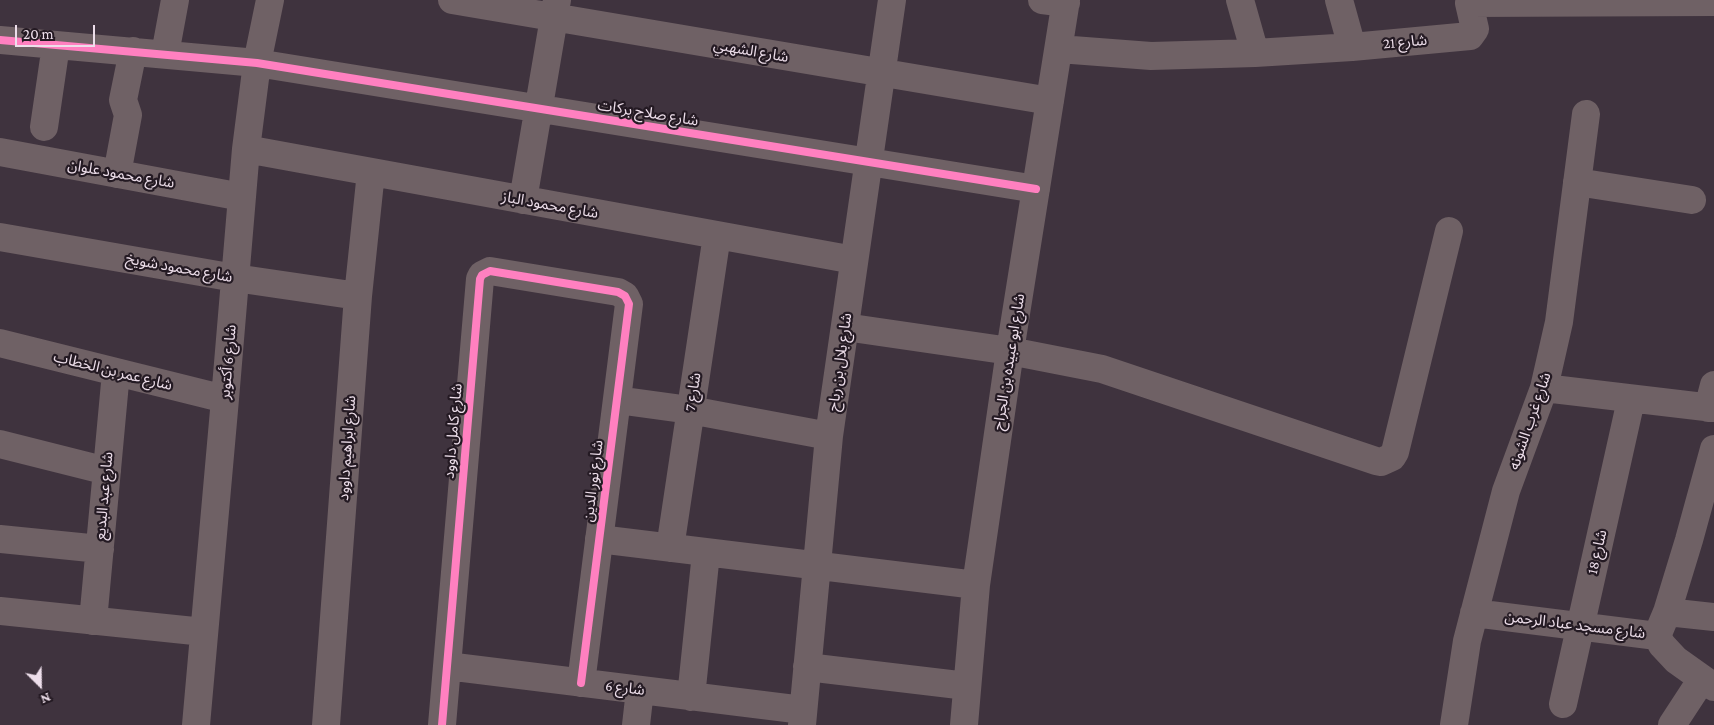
<!DOCTYPE html>
<meta charset="utf-8">
<style>
body{margin:0}
#map{position:relative;width:1714px;height:725px;overflow:hidden;background:#3f333e;font-family:"Crimson Pro",serif}
canvas{display:block}
.north{position:absolute;left:15px;top:660px;width:50px;height:50px;-webkit-text-stroke:4px #241a23;paint-order:stroke;rotate:157deg;font-size:14px;font-weight:700;line-height:20px;text-align:center;color:#eddeea}
.north::after{content:'';display:block;margin:auto;width:18px;height:22px;background:#eddeea;clip-path:polygon(50% 0,100% 100%,50% 72%,0 100%)}
.scale{position:absolute;left:15px;top:25px;width:80px;height:22px;box-sizing:border-box;border:2px solid #eddeea;border-top:0;padding-left:6px;font-size:15px;line-height:18px;white-space:nowrap;color:#eddeea;-webkit-text-stroke:4px #241a23;paint-order:stroke}
</style>
<div id="map">
<canvas width="1714" height="725"></canvas>
<div class="north">N</div>
<div class="scale">20 m</div>
</div>
<script>
const ctx = document.querySelector('canvas').getContext('2d');
ctx.lineJoin = 'round';
function shape(rows) {
  const path = new Path2D();
  for (const r of rows) {
    path.moveTo(r[0], r[1]);
    for (let i = 2; i < r.length; i += 2) path.lineTo(r[i], r[i + 1]);
  }
  return path;
}
function strokePath(path, color, width, dash) {
  ctx.strokeStyle = color;
  ctx.lineWidth = width;
  ctx.lineCap = dash ? 'butt' : 'round';
  ctx.setLineDash(dash || []);
  ctx.stroke(path);
}
function drawText(font, color, halo, rows, align = 'center') {
  ctx.font = font + ' "Crimson Pro","Noto Sans Arabic",serif';
  ctx.lineWidth = 4.5;
  ctx.setLineDash([]);
  ctx.textBaseline = 'middle';
  ctx.strokeStyle = halo;
  ctx.fillStyle = color;
  for (const [text, x, y, turn = 0] of rows) {
    ctx.save();
    ctx.translate(x, y);
    ctx.rotate((+turn || 0) * Math.PI / 180);
    ctx.textAlign = isNaN(turn) ? turn : align;
    if (halo) ctx.strokeText(text, 0, 0);
    ctx.fillText(text, 0, 0);
    ctx.restore();
  }
}
const street = shape([
 [452,0,1050,101],
 [1042,0,1066,3],
 [1240,0,1255,53],
 [1339,0,1352,47],
 [0,40,257,63,1036,189],
 [1059,49,1151,56,1255,53,1352,47,1470,36,1475,29,1469,3,1714,2],
 [165,54,175,0],
 [44,127,56,45],
 [246,149,854,260],
 [0,152,242,197],
 [117,174,128,115,123,100,133,51],
 [1577,182,1692,200],
 [523,200,557,0],
 [0,237,235,278,358,296],
 [845,327,1010,351,1102,369,1376,461,1381,462,1392,457,1395,452,1449,231],
 [0,343,225,399],
 [1544,388,1714,408],
 [617,400,690,410,829,436],
 [1708,408,1714,385],
 [0,444,107,471],
 [0,539,100,549],
 [599,539,976,585],
 [670,548,717,235],
 [0,611,204,632],
 [1667,612,1714,617],
 [1474,613,1657,636,1662,645,1676,660,1714,687],
 [93,621,116,372],
 [1657,636,1667,612,1689,540,1714,449],
 [447,666,803,710],
 [807,667,967,686],
 [691,697,706,553],
 [1563,704,1631,400],
 [196,725,225,399,246,149,257,63,270,0],
 [326,725,358,296,371,172],
 [442,725,480,279,482,275,490,271,618,292,625,296,629,304,581,683],
 [636,725,640,690],
 [802,725,829,436,892,0],
 [964,725,976,585,1010,351,1066,0],
 [1454,725,1467,641,1506,491,1544,388,1559,322,1586,114],
 [1672,725,1702,679]
]);
const cycleway = shape([
 [0,40,257,63,1036,189],
 [442,725,480,279,482,275,490,271,618,292,625,296,629,304,581,683]
]);
const streetNames = [
 ["شارع 21",1405,42,-5],
 ["شارع الشهبي",751,51,10],
 ["شارع صلاح بركات",648,113,9],
 ["شارع محمود علوان",121,174,10],
 ["شارع محمود الباز",550,205,10],
 ["شارع محمود شويخ",179,268,10],
 ["شارع 6 أكتوبر",228,362,-85],
 ["شارع بلال بن رباح",840,362,-82],
 ["شارع ابو عبيده بن الجراح",1009,362,-81],
 ["شارع عمر بن الخطاب",113,371,14],
 ["شارع 7",693,392,-81],
 ["شارع غرب الشونه",1530,421,-71],
 ["شارع كامل داوود",453,431,-85],
 ["شارع ابراهيم داوود",347,448,-86],
 ["شارع نور الدين",593,481,-83],
 ["شارع عبد البديع",104,496,-85],
 ["شارع 18",1597,552,-77],
 ["شارع مسجد عباد الرحمن",1575,625,7],
 ["شارع 6",625,688,7]
];
strokePath(street, '#6f6165', 28);
strokePath(cycleway, '#ff80c0', 8);
drawText('15px', '#eddeea', '#241a23', streetNames);
</script>
